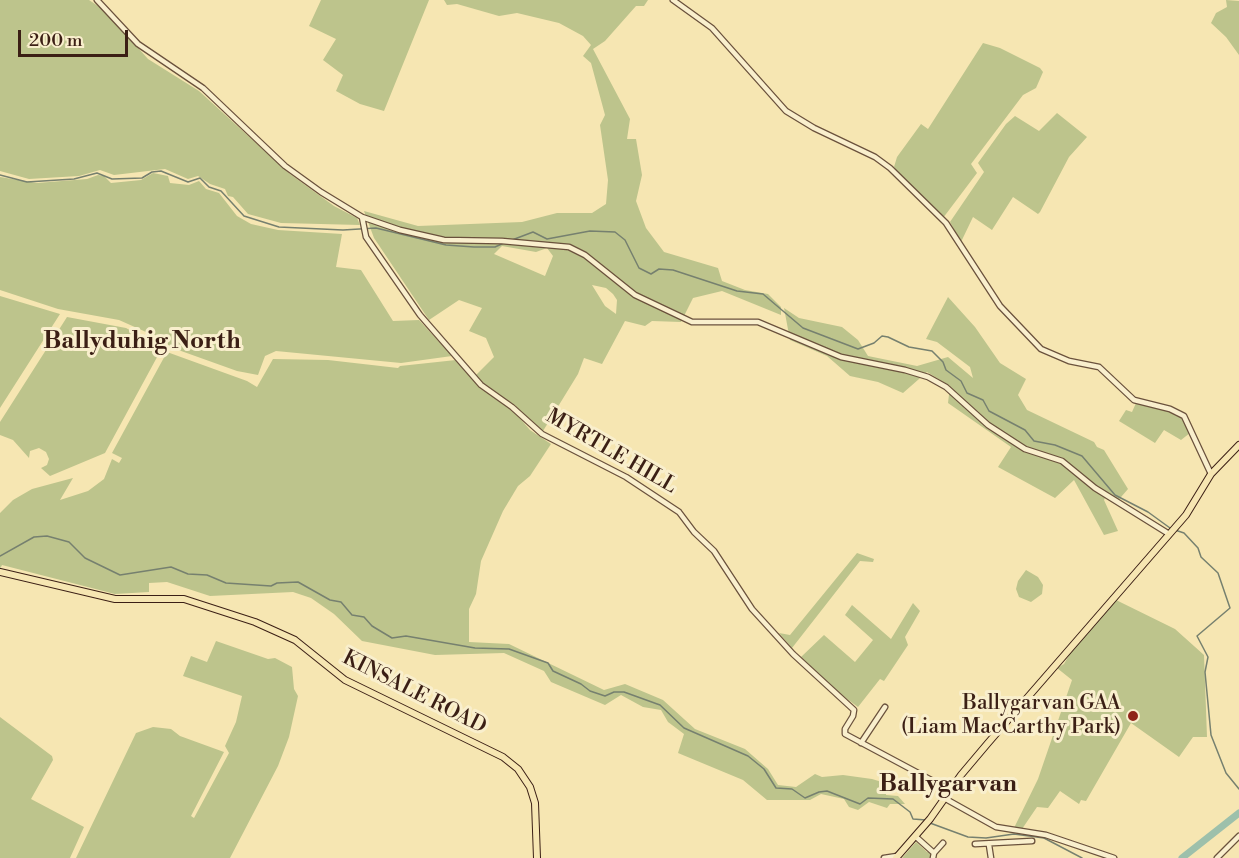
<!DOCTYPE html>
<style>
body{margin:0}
#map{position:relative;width:1239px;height:858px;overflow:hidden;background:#f6e6b2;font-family:"Libre Bodoni",serif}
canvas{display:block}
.scale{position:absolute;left:18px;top:30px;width:110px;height:27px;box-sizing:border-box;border:3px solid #3b1f15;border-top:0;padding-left:8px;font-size:18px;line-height:21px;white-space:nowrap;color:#3b1f15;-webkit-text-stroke:4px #f9efcd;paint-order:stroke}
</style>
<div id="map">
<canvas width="1239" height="858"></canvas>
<div class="scale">200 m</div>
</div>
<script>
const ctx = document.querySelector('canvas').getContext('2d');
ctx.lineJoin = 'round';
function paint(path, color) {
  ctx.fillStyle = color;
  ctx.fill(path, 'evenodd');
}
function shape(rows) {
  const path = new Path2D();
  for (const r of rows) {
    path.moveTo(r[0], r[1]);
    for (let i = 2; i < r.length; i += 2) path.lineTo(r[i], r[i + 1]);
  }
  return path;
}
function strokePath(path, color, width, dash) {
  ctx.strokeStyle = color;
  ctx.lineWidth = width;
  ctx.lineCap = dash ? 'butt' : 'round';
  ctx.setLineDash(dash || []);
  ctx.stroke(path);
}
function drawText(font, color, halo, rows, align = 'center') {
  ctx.font = font + ' "Libre Bodoni",serif';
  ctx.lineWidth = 6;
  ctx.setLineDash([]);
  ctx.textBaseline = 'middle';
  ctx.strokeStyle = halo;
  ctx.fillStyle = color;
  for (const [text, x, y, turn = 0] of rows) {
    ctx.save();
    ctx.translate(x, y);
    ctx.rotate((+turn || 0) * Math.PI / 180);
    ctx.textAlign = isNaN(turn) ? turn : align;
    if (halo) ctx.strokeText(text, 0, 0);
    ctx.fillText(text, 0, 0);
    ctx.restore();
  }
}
const green = shape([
 [0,0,89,0,104,10,148,59,199,91,290,174,334,206,357,218,360,225,281,223,248,214,233,197,228,196,225,189,210,184,198,176,188,179,165,169,114,175,100,170,79,176,29,179,0,171],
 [321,0,429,0,384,111,360,104,336,91,343,75,323,60,336,39,309,26],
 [444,0,648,0,644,6,636,6,605,41,593,49,630,119,627,139,636,139,642,175,636,201,646,228,664,252,718,268,722,281,745,290,768,294,781,307,781,315,722,291,693,298,681,322,652,321,645,326,625,321,602,364,584,358,578,374,543,431,531,423,515,405,486,387,475,376,494,357,486,338,469,331,482,308,459,300,429,320,374,238,364,211,418,226,522,222,557,213,592,213,606,204,608,180,600,125,605,115,591,63,583,56,591,45,583,36,559,23,517,13,499,16,457,4,447,5],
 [502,246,536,252,547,248,553,256,545,276,494,254],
 [592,285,606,288,613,294,617,300,616,314,605,306],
 [1226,0,1239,1,1239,55,1226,37,1211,23,1216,13,1227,7],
 [983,43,1000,48,1040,68,1043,72,1036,88,1023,95,971,164,977,173,943,218,904,182,894,167,897,157,921,124,928,129],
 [1057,113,1087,137,1069,157,1040,212,1038,214,1013,197,992,230,973,217,961,242,950,222,984,172,978,163,1006,124,1015,116,1039,131],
 [153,173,168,176,170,183,189,185,199,181,206,189,219,193,237,216,251,224,278,230,342,234,336,267,361,270,393,321,419,320,452,356,401,363,276,351,265,356,258,375,237,371,170,347,164,340,119,320,58,309,0,290,0,177,37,183,87,179,98,175,104,176,111,183,141,180],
 [0,296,60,314,0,408],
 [948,297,975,327,1000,363,1026,379,1018,395,1027,410,1094,442,1097,447,1104,450,1128,489,1115,504,1105,498,1104,500,1118,531,1104,535,1074,480,1055,498,998,467,1011,447,948,403,950,386,927,372,903,393,878,382,850,376,827,356,790,340,784,308,799,318,842,327,858,340,868,356,917,366,948,357,973,378,970,367,937,342,926,339],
 [67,317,126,328,162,348,105,453,50,476,41,468,47,465,49,459,46,452,39,448,30,451,29,458,13,440,0,435,0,422],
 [167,352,247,381,257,387,273,359,328,360,398,368,400,366,456,360,480,388,513,410,530,430,551,444,530,476,518,486,503,511,481,561,476,594,469,609,469,642,509,644,604,690,625,684,663,700,695,729,745,749,768,769,778,785,796,787,815,774,822,777,843,775,872,779,885,783,886,795,898,796,905,804,890,804,887,808,869,802,858,810,849,807,844,799,821,794,810,800,767,800,743,780,678,753,684,734,668,722,661,710,643,707,621,695,605,705,551,682,544,671,504,653,435,655,362,641,334,614,311,598,293,592,210,596,167,582,149,583,149,592,115,594,2,565,0,569,0,513,13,500,32,489,73,478,60,500,88,491,104,479,112,459,119,463,122,458,112,453],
 [1136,403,1179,414,1190,433,1181,440,1164,430,1155,443,1119,421,1126,410,1132,412],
 [857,553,874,559,873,562,860,561,792,648,779,633,790,635],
 [1026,570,1038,577,1043,585,1042,594,1031,602,1019,597,1016,589,1018,581],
 [1114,599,1175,629,1204,655,1207,737,1193,737,1179,757,1131,723,1086,801,1081,800,1079,804,1060,791,1048,808,1037,807,1022,829,1014,828,1038,779,1072,680,1057,668,1064,664,1069,655],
 [913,603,920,611,905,637,908,645,884,681,880,679,858,707,832,688,801,657,824,635,855,662,873,640,845,615,852,605,891,639],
 [216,641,268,659,275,658,292,667,294,689,298,696,289,737,278,766,230,858,76,858,136,733,153,727,171,729,180,736,224,752,191,816,194,818,229,753,225,746,236,722,242,696,183,676,191,656,207,662],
 [0,717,52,756,53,760,31,799,84,827,70,858,0,858],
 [916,842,927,852,932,852,930,858,902,858]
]);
const stream = shape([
 [0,175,27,182,74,179,97,173,112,179,142,178,152,172,161,171,188,182,200,178,209,187,221,191,244,216,279,227,343,230,376,228,446,245,474,247,495,247,504,243],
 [512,240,533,232,547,239,590,231,615,232,625,240,639,268,651,274,659,269,673,270,737,291,763,294,803,328,858,349,874,343,882,336,888,337,909,347,932,351,943,362,946,370,961,381,967,393,983,400,989,411,1025,430,1034,441,1055,445,1082,456,1115,495,1148,512,1170,528],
 [1175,530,1184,533,1198,548,1201,557,1218,573,1230,608,1197,636,1208,657,1205,672,1211,735,1226,773,1239,789],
 [0,556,34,537,47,536,69,542,85,558,120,575,171,567,188,574,207,575,226,583,271,586,277,583,298,582,330,600,341,602,352,615,364,617,372,626,392,638,406,636,475,648,509,649,548,663,553,671,581,684,590,691,605,696,614,692,624,692,660,705,684,728,748,756,764,769,776,788,792,789,805,798,819,792,827,791,860,804,868,798,893,799,910,812,913,819,926,820],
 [930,823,968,837,986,838,1014,834,1044,838,1082,858]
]);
const river = shape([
 [1182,858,1239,813]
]);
const minor = shape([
 [97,0,138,44,203,88,285,166,321,192,362,217,400,230,444,240,502,241,569,247,585,255,635,295,692,322,758,322,841,357,905,370,928,377,946,387,988,425,1025,449,1062,461,1095,488,1169,534],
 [673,0,712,28,786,111,814,128,875,157,890,168,946,223,1000,306,1041,349,1069,361,1099,367,1134,400,1170,409,1184,416,1211,474],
 [362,217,366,237,420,315,481,385,512,407,542,434,626,477,679,512,694,532,714,551,752,609,793,654,854,710,853,716,845,729,845,734,950,790],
 [861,743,885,707],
 [944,798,996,827,1046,835,1114,858],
 [915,836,934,853],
 [975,844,1032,841],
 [989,845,991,858],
 [884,858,897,856],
 [933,858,934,853,943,843],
 [1217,858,1239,836]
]);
const major = shape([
 [0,572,115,599,184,599,255,622,295,640,345,680,503,757,518,769,530,787,535,803,537,858],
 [896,858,930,819,961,775,988,743,1186,515,1211,474,1239,445]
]);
const markers = [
 [1133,716,6,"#8f2418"]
];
const streetNames = [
 ["MYRTLE HILL",611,452,30],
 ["KINSALE ROAD",414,693,27]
];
const poiNames = [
 ["Ballygarvan GAA",1121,704],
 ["(Liam MacCarthy Park)",1121,728]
];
const quarterNames = [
 ["Ballyduhig North",142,342],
 ["Ballygarvan",948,785]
];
paint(green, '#bdc48c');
strokePath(stream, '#76806f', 1.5);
strokePath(river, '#9dc0ab', 7);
strokePath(minor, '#6a513c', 7);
strokePath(major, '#3b1f15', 8);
strokePath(minor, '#f9efcd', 4.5);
strokePath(major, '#f6e6b2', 6);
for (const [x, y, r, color] of markers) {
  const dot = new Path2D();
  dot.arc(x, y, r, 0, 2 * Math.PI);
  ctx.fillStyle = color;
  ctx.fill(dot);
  strokePath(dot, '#f9efcd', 2);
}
drawText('21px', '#3b1f15', '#f9efcd', streetNames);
drawText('21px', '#3b1f15', '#f9efcd', poiNames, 'right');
drawText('bold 24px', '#3b1f15', '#f9efcd', quarterNames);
</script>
